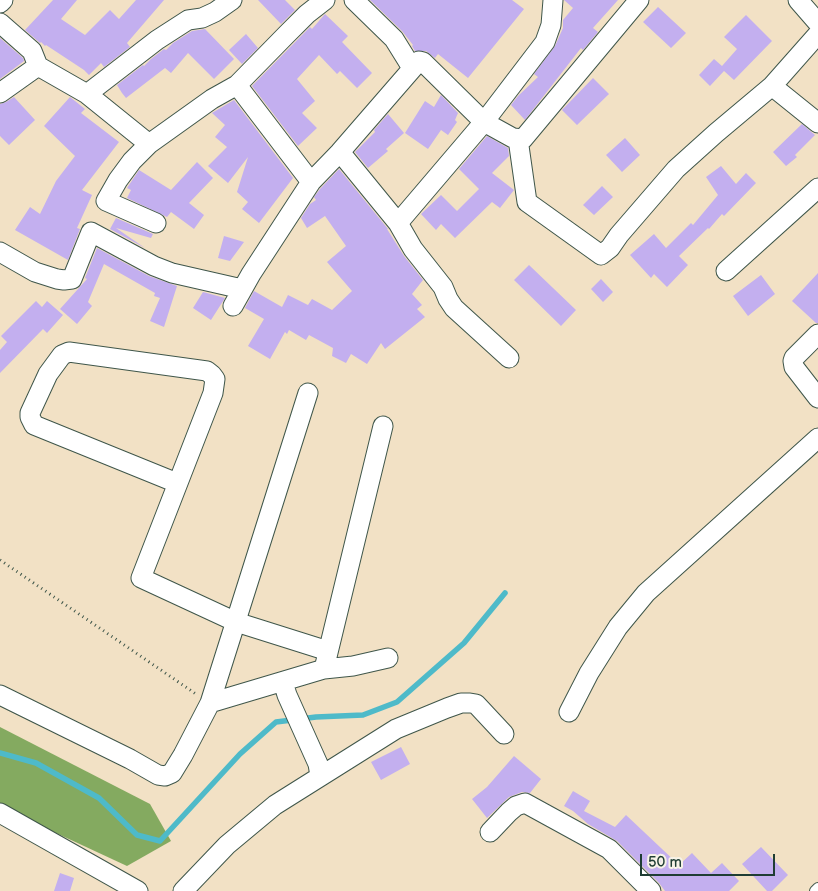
<!DOCTYPE html>
<style>
body{margin:0}
#map{position:relative;width:818px;height:891px;overflow:hidden;background:#f2e1c5;font-family:"Balsamiq Sans",sans-serif}
canvas{display:block}
.scale{position:absolute;left:640px;top:854px;width:135px;height:22px;box-sizing:border-box;border:2px solid #1f3d34;border-top:0;padding-left:6px;font-size:15px;line-height:18px;white-space:nowrap;color:#1f3d34;-webkit-text-stroke:4px #f7f3e8;paint-order:stroke}
</style>
<div id="map">
<canvas width="818" height="891"></canvas>
<div class="scale">50 m</div>
</div>
<script>
const ctx = document.querySelector('canvas').getContext('2d');
ctx.lineJoin = 'round';
function paint(path, color) {
  ctx.fillStyle = color;
  ctx.fill(path, 'evenodd');
}
function shape(rows) {
  const path = new Path2D();
  for (const r of rows) {
    path.moveTo(r[0], r[1]);
    for (let i = 2; i < r.length; i += 2) path.lineTo(r[i], r[i + 1]);
  }
  return path;
}
function strokePath(path, color, width, dash) {
  ctx.strokeStyle = color;
  ctx.lineWidth = width;
  ctx.lineCap = dash ? 'butt' : 'round';
  ctx.setLineDash(dash || []);
  ctx.stroke(path);
}
const forest = shape([
 [0,727,150,804,171,841,127,866,0,807]
]);
const stream = shape([
 [0,753,36,763,99,798,137,835,160,841,240,754,276,722,316,717,363,715,397,702,464,643,505,593]
]);
const building = shape([
 [53,0,77,0,61,19,85,35,110,10,119,19,136,0,164,0,127,43,130,47,104,67,101,63,89,75,84,70,46,45,45,46,41,42,40,43,25,30],
 [258,0,285,0,295,10,281,24],
 [370,0,512,0,524,9,468,78,438,54,435,58,426,51,415,51,412,46,413,45,402,31],
 [564,0,618,0,593,28,598,32,583,50,581,48,525,120,511,105,518,96,538,77,534,74,555,46,563,28,563,20,573,8],
 [658,7,686,33,671,48,643,22],
 [325,14,348,36,342,42,372,73,357,88,340,71,337,74,319,55,297,79,315,101,302,113,317,128,298,146,252,86,310,27,312,29],
 [746,15,772,41,734,80,724,71,710,86,699,75,714,59,722,66,737,49,724,37],
 [205,29,234,59,214,79,188,53,171,73,165,68,126,98,122,93,117,85,143,65,144,66,151,59,164,49,166,50,173,43,192,31],
 [246,34,258,48,242,64,229,50],
 [0,38,23,58,24,61,0,79],
 [593,78,609,94,577,125,562,110],
 [441,95,458,113,455,120,457,122,448,135,441,130,428,149,405,133,425,101,434,107],
 [14,97,35,120,9,145,0,136,0,104,6,102],
 [70,97,85,109,81,113,119,142,82,190,92,195,77,228,80,229,68,260,15,230,30,207,40,214,56,181,75,156,44,126],
 [234,100,293,178,259,223,242,209,248,202,237,192,248,157,228,183,208,166,227,147,215,137,225,125,212,113],
 [388,114,404,133,386,149,388,151,368,168,355,152,375,132,374,130],
 [802,124,815,135,795,155,797,157,786,166,773,152],
 [487,136,508,148,509,156,492,173,514,190,500,208,492,202,455,238,441,224,436,230,421,214,441,195,457,211,479,189,459,169],
 [625,138,640,155,622,172,606,155],
 [197,162,213,178,189,203,204,215,194,229,171,212,167,217,127,198,131,190,127,188,139,170,171,190],
 [721,166,736,184,746,173,756,183,724,216,722,214,709,229,708,228,679,256,688,265,667,287,654,274,651,278,630,255,654,234,666,248,691,223,693,225,718,195,706,177],
 [339,169,388,229,387,229,404,256,423,280,412,294,422,305,417,309,425,317,385,349,381,343,367,364,351,354,346,363,332,356,333,348,309,335,306,340,289,330,287,334,285,332,270,359,248,346,264,319,245,308,254,291,282,307,288,295,308,305,312,299,332,310,352,291,327,262,346,246,325,216,307,228,301,218,310,204,316,200,314,197,320,189],
 [602,186,613,197,594,215,583,205],
 [116,218,153,234,151,238,116,228,145,248,110,229],
 [224,236,244,242,230,261,218,258],
 [97,248,149,276,177,286,164,327,150,321,160,298,154,296,155,293,104,264,88,302,92,306,77,324,60,309,87,279,85,278],
 [529,265,576,310,561,326,514,280],
 [818,273,818,323,816,323,792,301],
 [761,275,775,294,748,316,733,296],
 [601,279,613,292,603,302,591,289],
 [203,292,225,298,211,320,193,308],
 [36,301,42,307,47,301,63,315,47,333,43,329,0,373,0,350,7,342,1,336],
 [401,747,410,764,381,780,371,762],
 [514,756,541,779,530,793,522,792,509,797,487,818,472,799,487,787],
 [573,791,590,801,584,811,615,827,626,815,679,865,692,853,711,873,722,863,739,881,729,891,665,891,659,883,617,841,588,824,573,811,564,806],
 [761,847,788,875,772,891,767,891,742,864],
 [60,873,74,878,70,891,54,891]
]);
const path = shape([
 [0,560,196,694]
]);
const service = shape([
 [815,891,818,888]
]);
const minor = shape([
 [354,0,394,39,412,68],
 [798,0,818,23],
 [0,3,3,0],
 [0,23,32,51,38,66,87,94,149,144,212,99,237,85,311,182],
 [237,85,286,35,307,14,325,0],
 [772,86,818,123],
 [0,93,38,66],
 [87,94,157,40,188,20,202,18,215,12,232,0],
 [518,139,527,202,601,255,610,248,619,235,676,169,716,133,772,86,818,34],
 [149,144,132,161,118,180,106,201,156,223],
 [340,152,398,223,413,249,443,287,448,299,454,308,509,358],
 [398,223,484,122,545,42,551,25,553,0],
 [0,252,35,272,57,279,64,280,72,279,91,232,154,266,172,273,242,289],
 [726,271,818,188],
 [233,306,251,274,311,182,340,152,419,61,423,62,484,122,513,138,523,139,639,0],
 [818,334,794,358,793,361,794,367,818,398],
 [177,483,34,425,30,417,30,413,48,374,62,355,69,352,207,371,212,375,215,379,213,393,141,578,236,622,328,651],
 [324,669,383,426],
 [283,682,287,695,318,764,320,776],
 [0,695,130,759,158,775,165,776,172,773,183,755,210,703,308,393],
 [210,703,324,669,353,666,388,658],
 [569,712,589,673,618,627,646,593,818,438],
 [0,813,138,891],
 [490,832,509,812,516,806,525,803,609,849,651,891],
 [183,891,227,845,275,805,396,729,447,708,461,703,470,703,476,704,504,734]
]);
paint(forest, '#84aa60');
strokePath(stream, '#4ebac9', 5.5);
paint(building, '#c3afef');
strokePath(service, '#3f564a', 12);
strokePath(minor, '#3f564a', 21);
strokePath(path, '#3f564a', 3, [1, 4]);
strokePath(service, '#fff', 10);
strokePath(minor, '#fff', 19);
</script>
